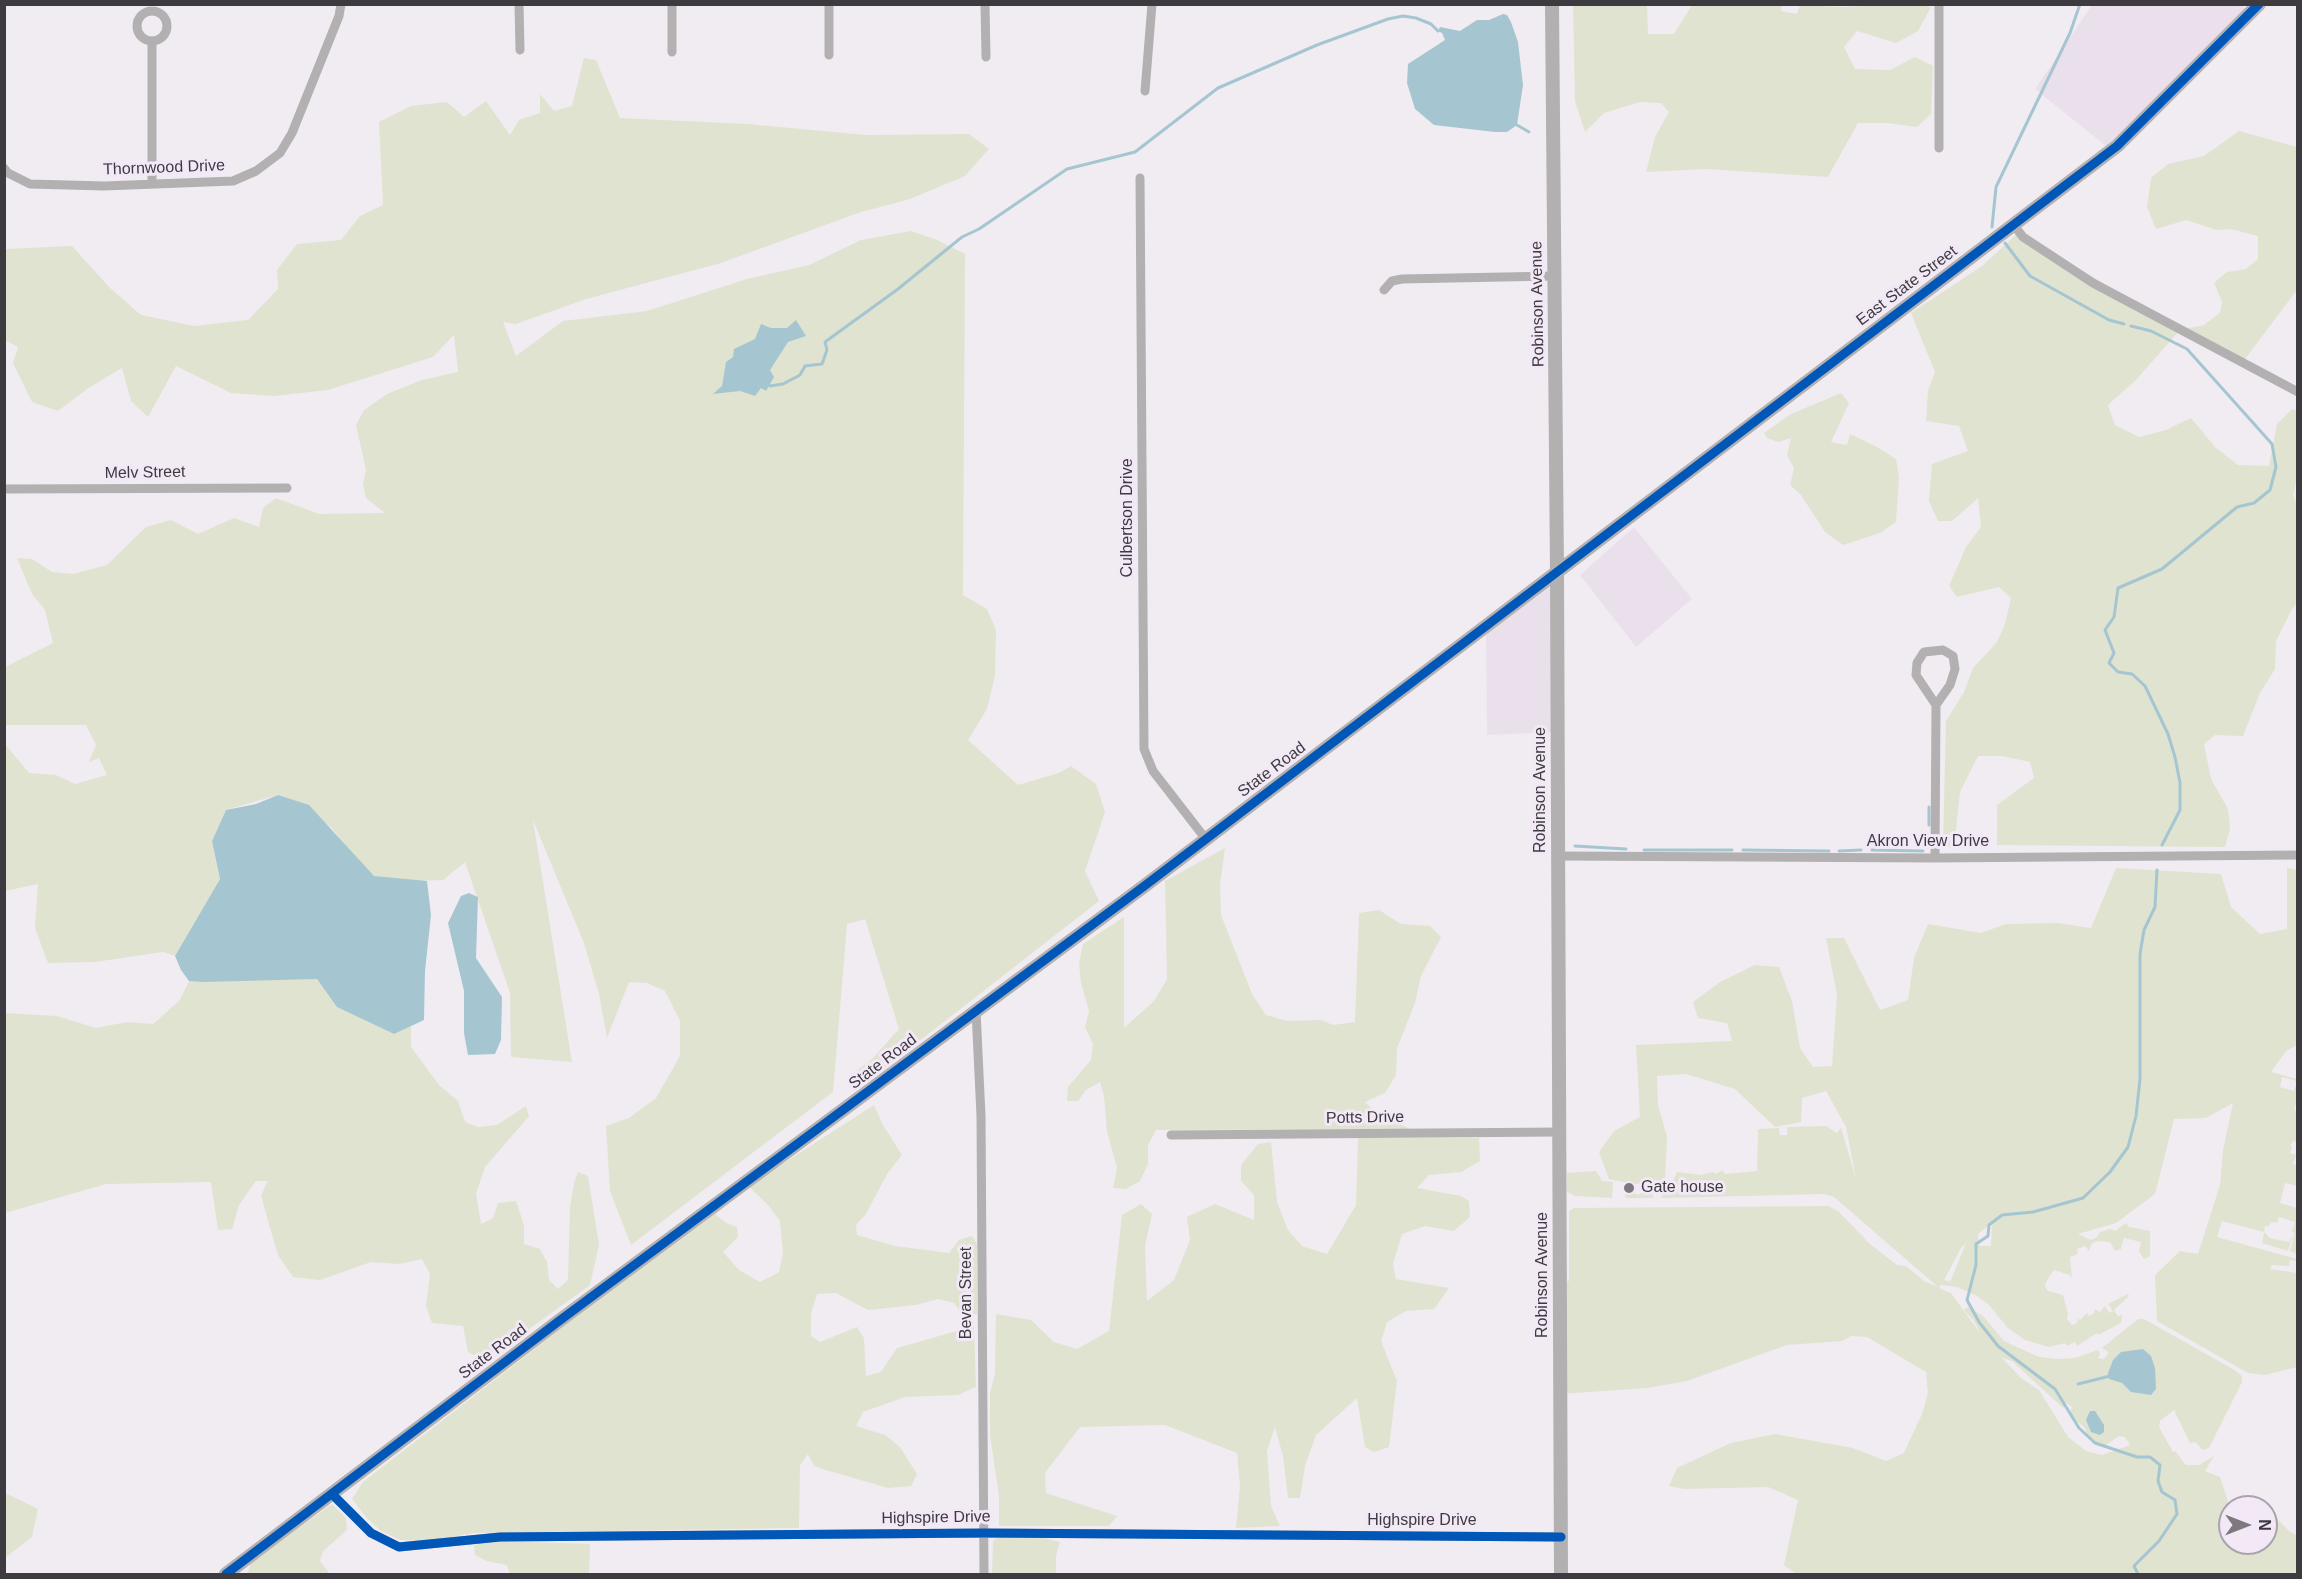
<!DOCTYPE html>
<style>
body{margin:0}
#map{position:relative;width:2302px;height:1579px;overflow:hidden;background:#f1ecf2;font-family:Arial,sans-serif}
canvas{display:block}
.frame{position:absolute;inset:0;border:6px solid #3e3b40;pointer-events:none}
.north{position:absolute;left:2218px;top:1495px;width:60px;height:60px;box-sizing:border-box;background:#f2e8f6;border:2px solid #aaa3ad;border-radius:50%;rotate:90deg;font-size:16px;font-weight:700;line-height:24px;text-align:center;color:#3e3b40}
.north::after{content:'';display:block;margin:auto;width:21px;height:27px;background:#7d797e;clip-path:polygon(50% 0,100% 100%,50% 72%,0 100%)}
</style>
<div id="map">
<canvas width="2302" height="1579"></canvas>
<div class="frame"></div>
<div class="north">N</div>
</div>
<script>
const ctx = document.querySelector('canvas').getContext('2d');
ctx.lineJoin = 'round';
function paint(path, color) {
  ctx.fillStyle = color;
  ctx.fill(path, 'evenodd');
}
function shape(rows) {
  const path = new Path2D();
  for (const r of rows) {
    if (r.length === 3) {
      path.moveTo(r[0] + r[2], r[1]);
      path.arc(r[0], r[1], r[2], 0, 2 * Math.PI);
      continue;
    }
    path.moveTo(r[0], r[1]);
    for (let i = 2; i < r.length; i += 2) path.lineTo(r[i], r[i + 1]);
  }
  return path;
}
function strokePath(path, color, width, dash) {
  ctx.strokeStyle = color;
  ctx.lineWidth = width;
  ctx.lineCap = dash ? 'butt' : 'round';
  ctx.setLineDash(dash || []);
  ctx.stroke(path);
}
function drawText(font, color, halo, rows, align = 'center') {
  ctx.font = font + ' Arial,sans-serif';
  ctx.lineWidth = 6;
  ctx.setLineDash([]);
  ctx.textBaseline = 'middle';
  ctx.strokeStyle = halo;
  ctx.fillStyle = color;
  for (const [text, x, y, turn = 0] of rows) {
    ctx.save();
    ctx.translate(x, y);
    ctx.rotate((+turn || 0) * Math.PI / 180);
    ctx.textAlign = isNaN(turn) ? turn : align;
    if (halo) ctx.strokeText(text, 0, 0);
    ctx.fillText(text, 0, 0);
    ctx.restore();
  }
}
const built = shape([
 [2239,4,2247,10,2106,146,2035,89,2092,5],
 [1634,527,1692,599,1636,647,1580,575],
 [1553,578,1553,732,1487,735,1486,632]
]);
const green = shape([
 [1800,5,1841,7,1910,4,1931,7,1918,31,1896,43,1857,31,1844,47,1855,69,1890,70,1915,57,1933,66,1931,114,1917,127,1887,123,1858,123,1828,177,1707,169,1646,172,1655,137,1669,112,1661,103,1640,102,1604,113,1585,132,1575,101,1573,5,1647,5,1648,34,1674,34,1692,5,1782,5,1781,11,1797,14],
 [584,58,596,60,620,118,747,124,866,135,969,134,989,149,965,176,910,199,858,213,721,263,586,299,516,324,503,322,516,356,563,321,647,311,747,279,809,265,861,240,911,231,937,240,965,254,963,595,987,609,996,630,995,676,987,709,968,740,1018,785,1059,773,1071,766,1096,784,1105,812,1085,871,1099,901,859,1088,851,1075,872,1059,899,1029,865,919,847,924,833,1092,631,1245,610,1191,606,1126,629,1118,656,1098,680,1056,680,1021,665,991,647,983,629,982,607,1038,599,994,584,943,533,820,572,1062,511,1057,510,993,465,862,443,880,416,881,374,876,353,855,331,827,278,795,226,810,212,841,220,879,175,956,163,952,95,962,48,963,35,928,38,884,5,891,4,743,29,773,56,775,75,784,107,775,99,758,89,762,96,745,86,725,5,725,5,667,53,643,45,610,32,594,17,558,32,559,52,572,73,574,107,565,146,527,171,520,198,534,234,518,259,527,263,508,276,498,319,514,385,513,366,498,363,484,366,470,356,425,364,410,387,394,422,380,458,372,454,335,433,357,328,390,274,396,231,393,176,366,148,417,131,401,122,368,87,389,58,411,32,402,13,363,18,347,5,340,5,249,72,246,110,288,141,315,194,326,248,320,278,289,277,270,297,244,341,240,360,216,383,205,379,122,411,106,447,102,464,117,486,101,510,135,519,120,540,113,540,94,554,111,572,106],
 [2239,131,2297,147,2297,290,2242,363,2180,330,2136,380,2108,405,2115,425,2139,437,2166,430,2191,418,2216,448,2238,465,2269,466,2277,424,2292,409,2297,410,2297,478,2293,495,2298,507,2297,603,2292,609,2276,641,2275,669,2260,693,2243,736,2215,735,2204,744,2211,779,2228,809,2230,828,2225,847,1997,845,1997,805,2034,778,2030,762,2002,756,1978,756,1960,792,1954,848,1943,845,1946,721,1964,692,1973,668,1997,642,2005,624,2011,598,1999,587,1957,597,1949,586,1966,547,1981,527,1978,498,1952,521,1938,521,1929,501,1932,464,1968,451,1959,426,1926,421,1928,391,1935,372,1911,313,1982,266,2019,232,2180,330,2204,325,2220,313,2222,302,2214,283,2227,272,2246,269,2258,259,2258,236,2231,229,2217,230,2186,220,2156,229,2147,207,2151,178,2168,164,2204,156],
 [1841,393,1849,403,1831,442,1847,445,1850,434,1877,447,1896,459,1899,477,1896,522,1880,533,1843,545,1825,532,1801,495,1790,485,1794,468,1787,455,1791,438,1778,442,1767,438,1764,433,1791,414],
 [1225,848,1220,884,1221,915,1252,994,1266,1015,1287,1021,1321,1020,1333,1025,1355,1022,1359,913,1379,910,1401,924,1430,926,1441,937,1421,976,1415,1003,1397,1048,1396,1075,1385,1093,1365,1102,1376,1113,1410,1129,1156,1130,1148,1145,1148,1164,1140,1181,1126,1189,1113,1188,1117,1168,1107,1131,1104,1096,1100,1082,1086,1090,1078,1101,1067,1101,1068,1087,1091,1060,1093,1044,1085,1027,1089,1011,1081,983,1079,963,1083,944,1124,917,1124,1028,1154,1001,1167,979,1165,881],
 [2116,868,2221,874,2231,907,2260,934,2287,929,2287,868,2297,870,2297,1045,2286,1051,2271,1072,2297,1079,2297,1099,2294,1110,2297,1111,2297,1142,2293,1141,2290,1145,2292,1146,2290,1153,2296,1155,2293,1164,2297,1165,2297,1186,2285,1183,2280,1203,2297,1208,2297,1254,2290,1251,2295,1233,2292,1232,2295,1222,2279,1217,2277,1223,2271,1222,2269,1226,2265,1226,2264,1232,2270,1238,2289,1242,2293,1235,2288,1251,2262,1243,2264,1232,2222,1221,2217,1237,2297,1259,2297,1267,2296,1261,2290,1260,2289,1266,2272,1265,2270,1269,2297,1273,2297,1367,2265,1375,2248,1373,2157,1321,2155,1275,2180,1251,2198,1254,2220,1185,2223,1150,2233,1103,2206,1118,2174,1119,2155,1194,2116,1223,2078,1234,2091,1240,2096,1238,2100,1232,2110,1229,2115,1231,2126,1223,2129,1227,2150,1231,2150,1256,2144,1259,2139,1251,2141,1242,2124,1238,2121,1249,2115,1251,2110,1242,2098,1241,2092,1243,2089,1251,2085,1246,2077,1249,2078,1254,2070,1257,2072,1279,2070,1275,2054,1270,2047,1280,2045,1286,2048,1291,2063,1295,2068,1314,2067,1319,2072,1325,2077,1323,2078,1318,2080,1320,2087,1313,2089,1316,2094,1313,2095,1309,2100,1312,2105,1306,2109,1313,2113,1311,2108,1304,2128,1294,2129,1296,2114,1310,2118,1316,2122,1315,2121,1323,2098,1335,2097,1333,2077,1346,2075,1342,2067,1346,2065,1343,2049,1347,2025,1340,2008,1328,1988,1304,1977,1296,1957,1287,1941,1285,1939,1288,1951,1293,1980,1333,1974,1321,1964,1310,1968,1307,1983,1316,2004,1341,2039,1357,2058,1359,2075,1358,2098,1350,2100,1354,2098,1358,2104,1359,2109,1352,2102,1348,2138,1319,2144,1319,2236,1371,2242,1376,2242,1382,2209,1448,2203,1450,2195,1442,2190,1443,2174,1410,2160,1421,2159,1427,2173,1452,2175,1451,2186,1465,2199,1465,2214,1456,2205,1471,2220,1477,2230,1507,2230,1543,2266,1543,2266,1508,2290,1532,2297,1535,2297,1574,1796,1574,1784,1565,1798,1500,1768,1487,1684,1489,1669,1486,1677,1468,1731,1443,1775,1434,1853,1448,1886,1461,1904,1453,1922,1414,1928,1393,1926,1372,1867,1337,1851,1336,1842,1341,1787,1345,1687,1381,1648,1388,1559,1394,1559,1282,1569,1281,1569,1211,1574,1208,1828,1206,1838,1211,1870,1244,1897,1265,1906,1266,1924,1281,1938,1287,1834,1197,1824,1194,1662,1198,1661,1189,1671,1185,1677,1172,1701,1175,1712,1172,1716,1174,1722,1170,1725,1174,1757,1171,1758,1129,1779,1128,1780,1135,1787,1135,1787,1127,1826,1126,1837,1133,1841,1128,1856,1179,1846,1127,1826,1091,1802,1098,1801,1122,1775,1127,1735,1089,1686,1074,1657,1076,1658,1105,1667,1137,1665,1182,1633,1184,1609,1179,1599,1152,1614,1131,1640,1117,1636,1045,1732,1041,1727,1023,1698,1018,1693,1002,1720,982,1755,965,1779,967,1792,1001,1800,1048,1813,1067,1832,1066,1837,995,1826,938,1844,938,1880,1010,1908,1000,1914,958,1928,924,1981,933,2006,924,2058,923,2091,928],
 [2282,1077,2297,1081,2294,1091,2280,1087],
 [1992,1223,1991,1246,1979,1246,1978,1234],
 [1966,1243,1950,1282,1944,1280,1961,1248],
 [2002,1358,2012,1361,2063,1408,2066,1403,2072,1407,2069,1415,2084,1427,2090,1440,2103,1447,2119,1436,2125,1437,2130,1445,2102,1455,2086,1451,2068,1437,2039,1390,2021,1378],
 [317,979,338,1007,394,1034,411,1026,411,1047,439,1085,458,1101,465,1122,478,1127,497,1125,526,1106,529,1116,485,1167,476,1194,481,1224,493,1218,498,1203,516,1201,524,1225,524,1244,540,1249,547,1262,549,1280,558,1289,568,1280,570,1207,574,1183,578,1172,588,1176,599,1245,590,1285,496,1353,482,1359,468,1352,463,1326,432,1323,426,1306,430,1274,422,1259,399,1264,371,1262,320,1280,293,1277,278,1255,268,1221,261,1195,268,1181,256,1181,239,1205,232,1229,218,1230,211,1182,106,1184,5,1213,5,1013,57,1016,96,1028,127,1022,153,1024,180,1000,189,981],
 [874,1105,883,1125,902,1155,887,1174,866,1214,856,1225,857,1235,895,1246,949,1253,959,1240,972,1236,977,1244,977,1314,964,1317,954,1303,938,1299,916,1305,868,1310,836,1293,817,1294,811,1314,811,1336,820,1342,857,1327,864,1338,866,1376,881,1372,897,1348,974,1326,976,1387,958,1395,905,1397,863,1412,856,1426,885,1435,900,1447,917,1474,911,1486,888,1488,826,1470,814,1466,808,1454,800,1465,799,1528,473,1533,431,1541,400,1540,381,1531,366,1517,352,1499,363,1482,572,1320,715,1214,726,1223,737,1227,738,1237,723,1252,739,1270,760,1282,779,1272,783,1253,780,1221,769,1206,748,1186],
 [1358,1138,1479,1138,1480,1161,1461,1172,1429,1175,1417,1188,1461,1196,1469,1201,1470,1217,1454,1231,1425,1226,1402,1234,1393,1264,1396,1279,1449,1288,1434,1309,1406,1311,1387,1322,1381,1341,1397,1381,1389,1447,1374,1452,1365,1447,1357,1398,1316,1435,1305,1466,1300,1498,1288,1498,1283,1456,1275,1427,1267,1451,1271,1506,1280,1526,1236,1528,1240,1486,1237,1453,1165,1425,1080,1427,1045,1473,1046,1493,1117,1516,1109,1526,999,1526,999,1496,990,1435,990,1393,995,1374,996,1314,1031,1320,1054,1342,1077,1349,1109,1331,1122,1215,1141,1204,1152,1214,1145,1246,1147,1301,1174,1280,1190,1240,1187,1217,1215,1204,1254,1220,1254,1195,1241,1181,1241,1165,1258,1144,1271,1142,1277,1202,1288,1230,1302,1246,1327,1254,1356,1205],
 [1596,1171,1602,1181,1613,1182,1612,1198,1575,1196,1567,1192,1567,1173],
 [1647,1189,1651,1191,1654,1198,1626,1198,1625,1195,1628,1191,1638,1195],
 [5,1493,38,1509,32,1537,5,1558],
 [332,1504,346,1518,347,1530,323,1551,320,1561,330,1574,247,1574,252,1561],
 [1040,1537,1060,1542,1056,1556,1056,1574,992,1574,993,1541,997,1538],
 [496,1541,590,1544,589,1574,510,1574,507,1565,487,1561,475,1555,474,1545]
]);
const water = shape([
 [1503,14,1507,15,1511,22,1518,42,1523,85,1517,125,1507,132,1495,132,1434,125,1415,109,1407,83,1408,64,1445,40,1442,33,1438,31,1440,27,1460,31,1477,20,1489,20],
 [796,320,806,336,788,342,770,370,774,377,766,391,761,388,755,396,740,391,713,394,722,386,726,362,733,357,734,349,755,339,761,324,771,328,787,328],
 [278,795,309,805,374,876,427,881,431,915,425,971,424,1020,394,1034,337,1007,317,979,204,982,189,981,181,970,175,956,220,879,212,841,226,810,256,804],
 [469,893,478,897,476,958,502,997,501,1040,495,1054,468,1055,464,1033,464,991,448,923,461,896],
 [2143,1349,2151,1356,2155,1368,2156,1389,2151,1395,2131,1392,2122,1383,2109,1379,2108,1373,2113,1360,2121,1352],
 [2090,1411,2095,1411,2104,1425,2104,1432,2100,1435,2091,1432,2086,1420]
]);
const stream = shape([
 [1517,125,1529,132],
 [1992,227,1996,187,2070,33,2080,4],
 [2005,243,2030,276,2109,320,2124,324],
 [2131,326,2151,331,2187,349,2272,444,2276,467,2270,490,2254,503,2237,507,2162,569,2118,588,2114,617,2105,630,2114,653,2109,663,2118,672,2132,674,2145,686,2168,734,2175,757,2180,783,2180,810,2162,845],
 [770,386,783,384,800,375,805,366,822,364,827,350,825,342,898,289,962,237,979,229,1067,169,1135,152,1218,88,1317,45,1388,19,1403,16,1416,18,1431,24,1438,31],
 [1929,807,1929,825],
 [1575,846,1626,849],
 [1644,850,1732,850],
 [1743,850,1829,851],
 [1872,850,1923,851],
 [1839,851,1861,850],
 [2078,1384,2110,1376],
 [2138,1574,2134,1566,2159,1541,2177,1514,2175,1500,2162,1492,2158,1481,2160,1465,2150,1457,2137,1457,2095,1443,2079,1428,2055,1389,1998,1346,1979,1322,1967,1300,1976,1265,1976,1244,1988,1236,1989,1225,2002,1215,2033,1212,2083,1198,2110,1172,2128,1147,2136,1116,2140,1079,2140,954,2144,930,2155,907,2157,870]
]);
const street = shape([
 [519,4,520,50],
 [672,4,672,52],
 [829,4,829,55],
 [985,4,986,57],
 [1939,4,1939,148],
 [152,26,15],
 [152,41,152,183],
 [1145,91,1152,4],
 [4,168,8,173,30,184,104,186,233,181,256,171,280,153,292,133,339,16,341,4],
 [1140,178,1144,749,1153,771,1205,838],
 [2013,224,2023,237,2093,283,2298,392],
 [1384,290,1392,281,1402,279,1554,276],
 [4,489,287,488],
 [1558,856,1935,858,2298,855],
 [1935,858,1936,705,1916,675,1917,663,1924,652,1943,650,1953,656,1955,669,1950,685,1936,705],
 [976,1011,981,1116,984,1574],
 [1171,1135,1560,1132],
 [332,1494,371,1533,399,1547,500,1537,735,1535,984,1533,1561,1537]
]);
const secondary = shape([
 [1552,4,1557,572,1561,1574],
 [226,1574,559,1321,1143,887,2117,146,2259,4]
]);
const cycleway = shape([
 [332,1494,371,1533,399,1547,500,1537,735,1535,984,1533,1561,1537],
 [226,1574,559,1321,1143,887,2117,146,2259,4]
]);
const markers = [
 [1629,1188,6,"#7d797e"]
];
const streetNames = [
 ["Thornwood Drive",164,168,-2],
 ["East State Street",1907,286,-37],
 ["Robinson Avenue",1538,304,-91],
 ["Melv Street",145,473,-1],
 ["Culbertson Drive",1128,518,-90],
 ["State Road",1272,770,-37],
 ["Robinson Avenue",1541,790,-90],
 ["Akron View Drive",1928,842],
 ["State Road",883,1062,-37],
 ["Potts Drive",1365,1118,-1],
 ["Robinson Avenue",1543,1275,-90],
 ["Bevan Street",967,1293,-90],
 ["State Road",493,1352,-37],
 ["Highspire Drive",936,1518,-1],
 ["Highspire Drive",1422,1521]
];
const poiNames = [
 ["Gate house",1641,1188]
];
paint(built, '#eae0ec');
paint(green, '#e0e3d0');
paint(water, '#a5c6d1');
strokePath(stream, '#a5c6d1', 3);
strokePath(street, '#b3b0b1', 9);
strokePath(secondary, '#b2b0b1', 14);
strokePath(cycleway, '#0057b8', 9);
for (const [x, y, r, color] of markers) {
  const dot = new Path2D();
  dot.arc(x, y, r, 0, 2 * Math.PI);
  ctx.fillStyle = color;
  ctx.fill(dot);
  strokePath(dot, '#f2e8f6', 2);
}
drawText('16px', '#3e3b40', '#f2e8f6', streetNames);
drawText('16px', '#3e3b40', '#f2e8f6', poiNames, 'left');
</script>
